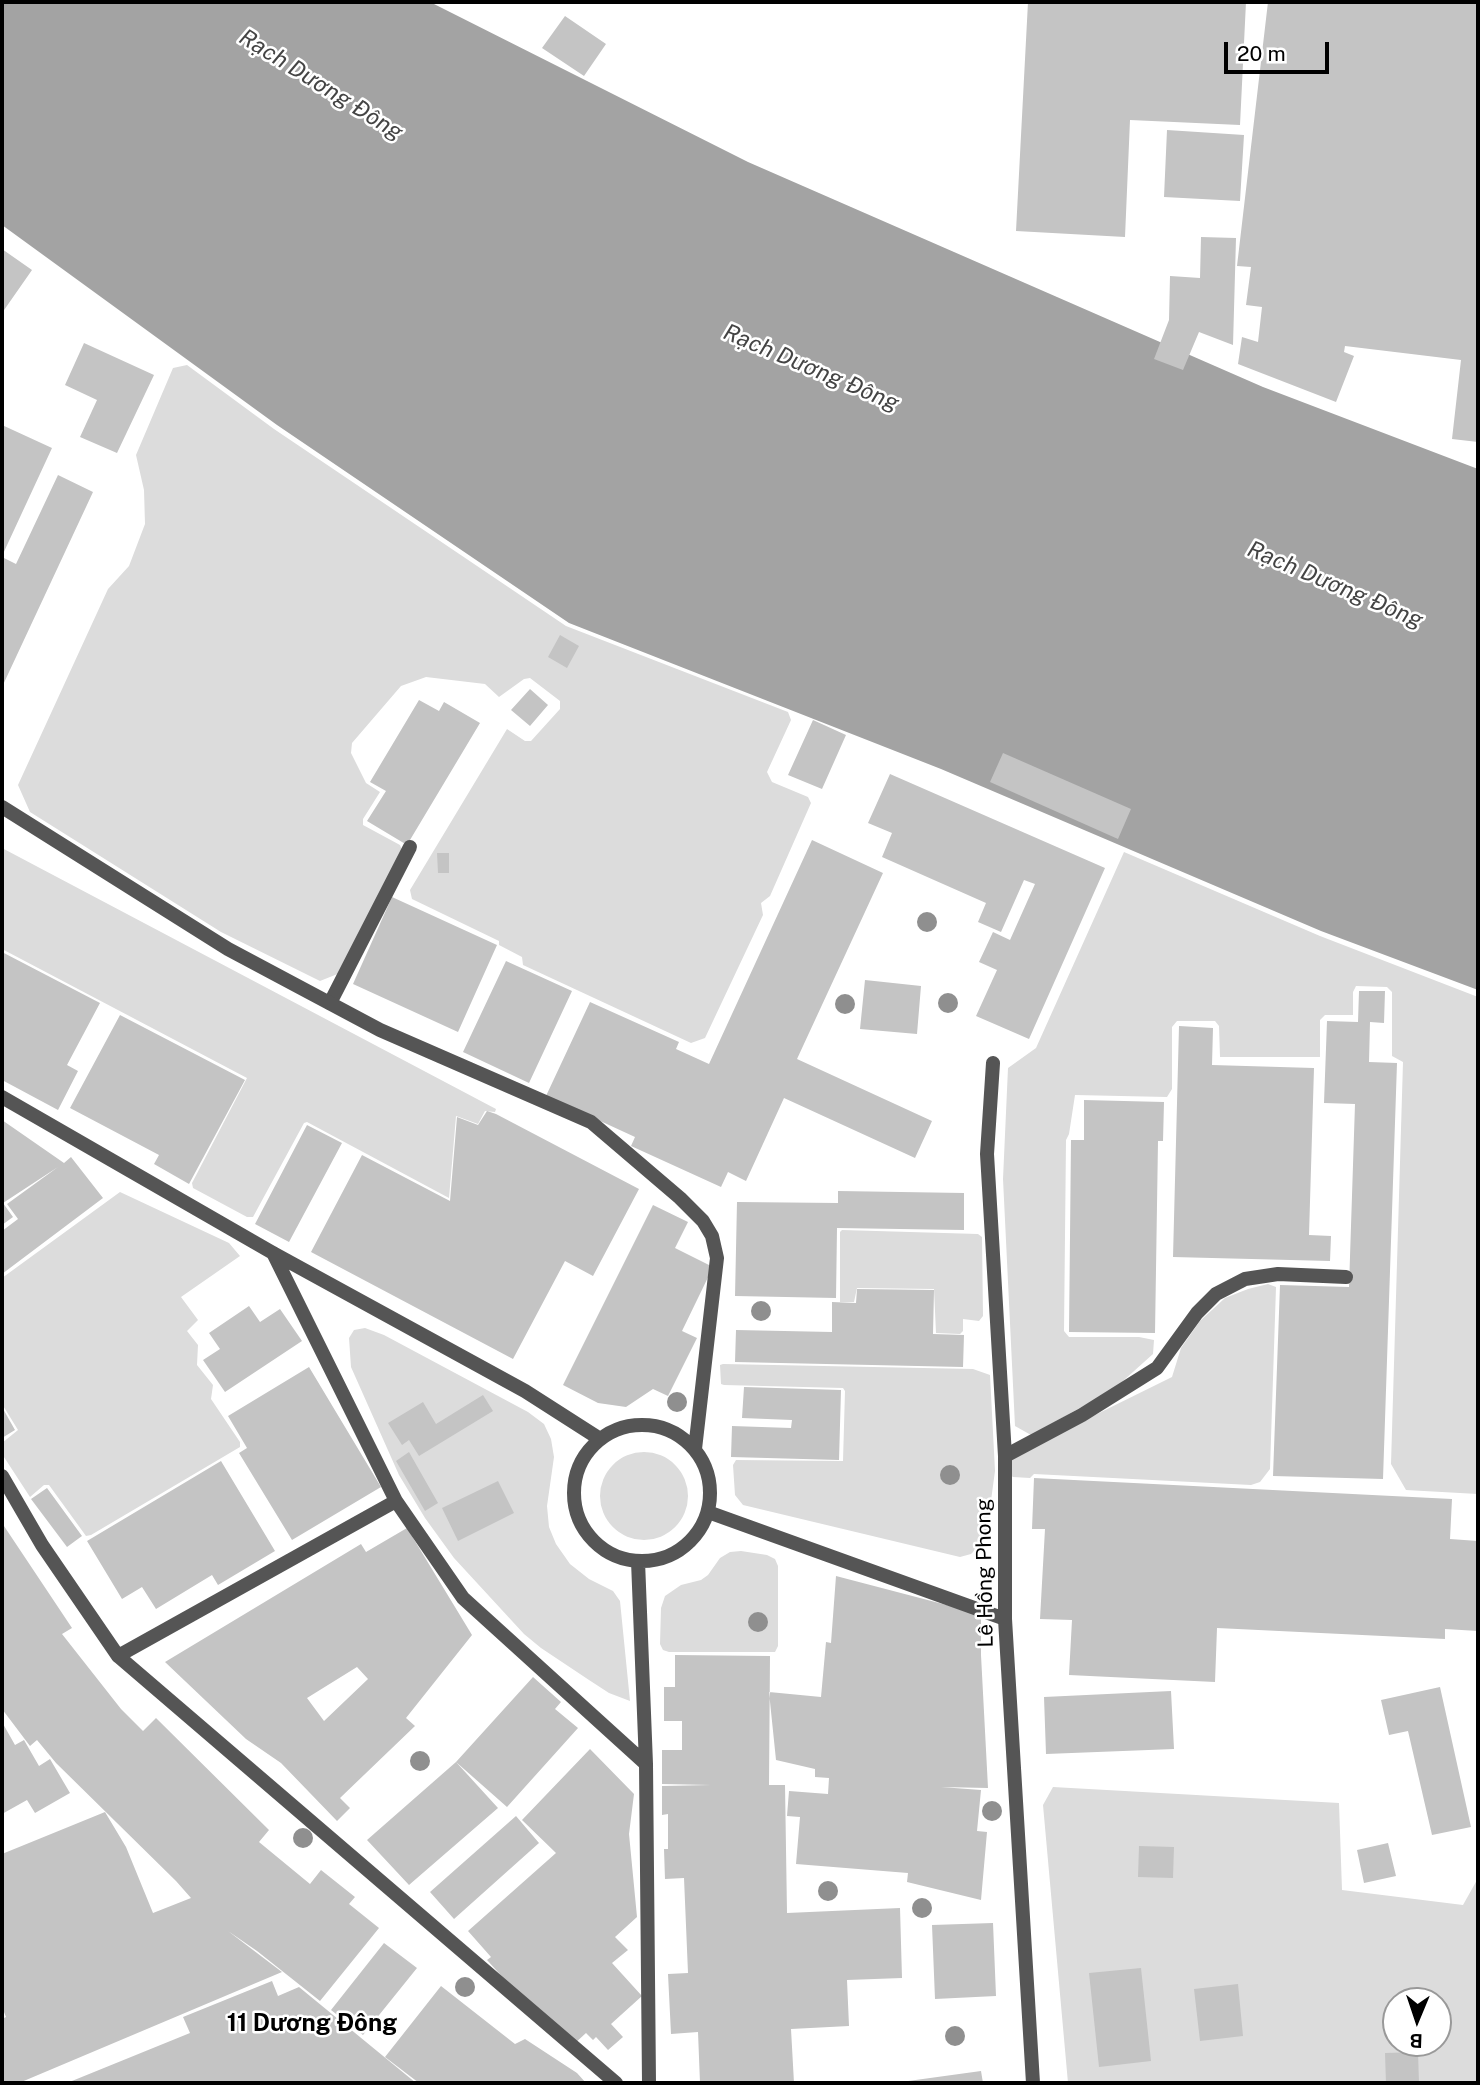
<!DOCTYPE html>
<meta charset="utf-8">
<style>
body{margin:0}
#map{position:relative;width:1480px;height:2085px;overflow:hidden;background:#fff;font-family:"Public Sans",sans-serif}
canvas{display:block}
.frame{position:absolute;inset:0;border:4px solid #000;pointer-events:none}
.north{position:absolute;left:1382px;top:1987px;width:70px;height:70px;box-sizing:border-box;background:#fff;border:2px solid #999;border-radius:50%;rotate:182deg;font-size:19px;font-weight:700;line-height:28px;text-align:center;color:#000}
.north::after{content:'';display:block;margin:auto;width:24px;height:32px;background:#000;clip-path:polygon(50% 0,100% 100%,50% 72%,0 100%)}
.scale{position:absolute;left:1224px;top:42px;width:105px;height:32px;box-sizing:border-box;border:4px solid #000;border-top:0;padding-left:9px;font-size:21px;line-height:24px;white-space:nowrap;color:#000;-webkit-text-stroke:5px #fff;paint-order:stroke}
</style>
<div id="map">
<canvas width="1480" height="2085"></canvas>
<div class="frame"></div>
<div class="north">B</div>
<div class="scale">20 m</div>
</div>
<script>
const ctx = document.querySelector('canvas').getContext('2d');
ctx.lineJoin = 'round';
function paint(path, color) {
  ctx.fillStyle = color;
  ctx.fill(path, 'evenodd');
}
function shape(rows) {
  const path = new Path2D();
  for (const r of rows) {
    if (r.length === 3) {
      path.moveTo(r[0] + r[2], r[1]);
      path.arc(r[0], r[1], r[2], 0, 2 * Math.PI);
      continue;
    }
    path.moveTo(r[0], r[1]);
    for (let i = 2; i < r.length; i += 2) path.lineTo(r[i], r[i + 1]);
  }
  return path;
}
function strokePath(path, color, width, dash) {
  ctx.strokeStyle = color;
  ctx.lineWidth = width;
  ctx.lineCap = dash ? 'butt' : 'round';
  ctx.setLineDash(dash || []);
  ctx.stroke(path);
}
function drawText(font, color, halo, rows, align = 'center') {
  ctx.font = font + ' "Public Sans",sans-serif';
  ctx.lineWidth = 5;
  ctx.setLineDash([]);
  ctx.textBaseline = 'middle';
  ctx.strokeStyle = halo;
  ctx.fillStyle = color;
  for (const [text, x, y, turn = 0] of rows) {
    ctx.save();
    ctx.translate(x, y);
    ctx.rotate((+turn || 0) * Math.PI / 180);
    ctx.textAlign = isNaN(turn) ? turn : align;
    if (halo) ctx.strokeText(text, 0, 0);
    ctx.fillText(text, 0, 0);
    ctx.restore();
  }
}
const green = shape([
 [187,365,274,429,566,626,788,712,791,720,767,772,772,782,808,797,811,803,770,896,761,903,763,915,705,1038,691,1043,523,965,522,957,499,945,499,941,412,899,410,890,507,729,525,741,531,741,560,709,560,701,530,678,524,679,499,697,485,684,426,677,401,686,352,743,351,753,366,783,380,792,363,819,363,825,400,845,402,850,340,973,320,981,221,932,30,812,18,785,108,589,129,566,145,524,144,490,136,455,173,368],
 [2,848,496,1109,495,1112,485,1111,478,1124,456,1116,449,1198,307,1122,304,1123,253,1217,247,1217,193,1188,192,1183,247,1078,2,949],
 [1124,852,1320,936,1478,997,1478,1494,1406,1490,1391,1464,1403,1062,1392,1056,1392,992,1387,987,1356,986,1353,992,1353,1015,1325,1015,1320,1020,1320,1057,1220,1057,1219,1026,1215,1021,1177,1021,1172,1027,1172,1089,1167,1097,1075,1095,1069,1134,1066,1140,1064,1331,1069,1337,1139,1337,1154,1340,1153,1354,1114,1389,1031,1435,1015,1426,1003,1179,1008,1068,1036,1048],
 [120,1192,229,1243,240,1256,181,1297,198,1320,187,1331,198,1345,197,1365,213,1385,211,1399,240,1442,240,1447,91,1535,86,1536,49,1485,44,1485,30,1497,2,1454,2,1443,18,1430,2,1404,2,1278],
 [842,1230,978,1234,982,1237,983,1316,979,1321,963,1319,963,1331,960,1334,936,1333,934,1289,857,1288,854,1302,840,1302,840,1232],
 [1268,1284,1276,1287,1270,1469,1260,1482,1251,1485,1034,1474,1030,1478,1013,1477,1009,1474,1010,1457,1172,1377,1181,1348,1200,1321,1225,1298,1248,1289],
 [365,1328,384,1335,528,1412,544,1424,551,1439,554,1457,547,1506,549,1527,556,1544,570,1564,589,1579,613,1591,620,1601,630,1701,609,1693,589,1680,541,1648,524,1634,454,1558,425,1518,399,1475,351,1367,349,1338,354,1330],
 [723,1364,973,1369,990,1375,995,1471,987,1530,982,1543,971,1554,960,1557,743,1505,735,1495,733,1465,736,1460,843,1461,845,1391,843,1388,724,1385,721,1384,720,1365],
 [644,1496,44],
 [741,1551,767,1555,775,1559,778,1566,778,1646,775,1652,669,1652,663,1650,660,1644,661,1608,665,1596,681,1585,701,1580,708,1575,720,1558,730,1552],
 [1478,1761,1478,2083,1068,2083,1043,1805,1053,1787,1339,1803,1342,1890,1463,1905,1477,1880],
 [1396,2001,1438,2001,1438,2043,1396,2043]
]);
const water = shape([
 [2,2,430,2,748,162,1263,387,1478,469,1478,990,1321,931,941,769,569,623,277,425,2,225]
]);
const building = shape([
 [1028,2,1246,2,1240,125,1130,120,1125,237,1016,231],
 [1268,2,1478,2,1478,442,1452,439,1461,360,1345,346,1344,352,1354,356,1336,402,1238,364,1242,337,1258,342,1262,307,1246,305,1251,267,1237,266],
 [565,16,606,44,584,76,542,48],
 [1167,130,1244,135,1240,201,1164,197],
 [1201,237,1236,238,1233,345,1199,332,1183,370,1154,359,1169,320,1170,276,1200,278],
 [2,249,32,270,2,313],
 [84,343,154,375,117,453,80,437,97,400,65,385],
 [2,425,52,448,2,556],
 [58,475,93,492,2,687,2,557,16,564],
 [560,635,579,646,567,668,548,657],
 [530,689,548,705,530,726,511,710],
 [419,700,439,711,444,702,480,723,407,845,367,821,386,791,370,782],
 [813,720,846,735,822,789,788,775],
 [1003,753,1131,809,1118,839,990,782],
 [890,774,1105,868,1029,1039,976,1016,997,970,979,962,993,932,1010,940,1035,884,1024,880,1001,932,978,922,986,903,882,857,892,833,868,823],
 [812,840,883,873,797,1059,932,1121,915,1158,784,1098,746,1181,728,1172,721,1187,631,1146,635,1137,546,1096,590,1002,679,1042,676,1049,709,1064],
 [437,853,449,853,449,873,438,873],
 [392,897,497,945,458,1032,353,984],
 [2,952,100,1003,67,1065,78,1071,58,1110,2,1080],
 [506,961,572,991,529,1083,463,1052],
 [865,980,921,986,917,1034,860,1029],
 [1359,991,1385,991,1384,1023,1370,1022,1369,1062,1397,1063,1383,1479,1273,1476,1280,1285,1349,1287,1355,1104,1324,1103,1327,1021,1358,1022],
 [120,1015,245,1080,189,1184,154,1164,159,1155,70,1108],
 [1179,1026,1213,1028,1212,1065,1314,1068,1309,1235,1331,1236,1330,1261,1173,1257],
 [1084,1100,1164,1102,1163,1141,1158,1141,1155,1333,1069,1332,1071,1140,1084,1140],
 [487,1111,496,1114,639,1189,593,1276,565,1261,513,1359,311,1252,362,1155,450,1201,457,1117,478,1125],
 [2,1120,64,1163,71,1157,103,1198,2,1274,2,1231,18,1219,7,1204,58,1167,3,1203,13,1217,2,1225],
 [307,1125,342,1143,289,1242,255,1224],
 [838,1191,964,1193,964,1230,837,1228,836,1298,735,1296,737,1202,838,1203],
 [653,1205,688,1222,675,1248,713,1267,682,1331,697,1338,668,1396,653,1389,626,1407,598,1403,563,1385],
 [857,1289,934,1290,933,1334,964,1335,963,1367,735,1362,736,1330,832,1332,832,1302,856,1303],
 [249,1306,260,1322,280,1309,302,1341,225,1392,203,1360,220,1349,209,1333],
 [309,1367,381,1487,292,1540,239,1453,247,1448,228,1416],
 [744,1387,841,1390,839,1460,731,1457,732,1426,791,1428,792,1420,742,1418],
 [483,1395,493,1411,419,1456,409,1440,402,1445,388,1423,423,1402,436,1424],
 [2,1407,15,1430,2,1438],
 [409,1452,438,1503,425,1511,396,1461],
 [221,1461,275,1551,218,1585,212,1575,156,1609,142,1587,122,1599,87,1541],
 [1034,1478,1452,1499,1450,1539,1478,1541,1478,1631,1445,1629,1445,1639,1217,1628,1215,1682,1069,1675,1072,1620,1040,1619,1045,1529,1032,1529],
 [498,1481,514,1513,458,1541,442,1508],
 [47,1488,82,1536,67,1547,31,1499],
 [2,1523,72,1628,62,1634,121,1709,143,1731,156,1718,269,1830,259,1842,310,1884,321,1870,355,1897,349,1904,379,1928,320,2001,257,1951,228,1931,282,1972,19,2083,2,2083,2,2019,6,2017,2,2007,2,1854,105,1812,126,1847,153,1913,191,1898,176,1881,56,1763,37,1740,30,1746,2,1709],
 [407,1528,472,1635,406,1718,415,1726,340,1798,350,1808,337,1821,281,1763,246,1739,165,1662,361,1544,366,1552],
 [357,1667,368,1679,324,1721,307,1698],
 [836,1576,981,1614,981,1655,988,1788,941,1787,981,1790,977,1831,987,1832,981,1900,907,1882,908,1873,796,1864,800,1817,787,1816,789,1791,828,1794,829,1778,815,1777,815,1769,776,1760,769,1692,821,1697,826,1642,831,1643],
 [675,1655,770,1656,769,1785,785,1785,787,1913,900,1908,902,1978,847,1980,849,2026,791,2029,794,2083,700,2083,698,2032,671,2034,668,1974,688,1973,684,1878,665,1879,664,1849,668,1849,668,1814,662,1815,662,1786,711,1785,662,1784,662,1750,682,1750,682,1721,664,1721,664,1687,675,1687],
 [533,1677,561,1702,555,1709,578,1728,507,1807,456,1762,498,1808,409,1885,367,1840,456,1762],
 [1440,1687,1471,1827,1432,1835,1408,1731,1389,1735,1381,1700],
 [1171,1691,1174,1749,1046,1754,1044,1697],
 [2,1722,15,1745,24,1740,39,1766,50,1759,70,1793,35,1813,27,1800,2,1814],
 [590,1749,634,1794,629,1834,637,1917,615,1937,628,1950,612,1963,642,1996,611,2024,623,2037,608,2050,596,2037,593,2040,586,2033,573,2045,507,1982,487,1960,491,1957,468,1931,556,1853,522,1820],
 [516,1816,539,1843,454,1919,430,1892],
 [1388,1843,1396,1876,1364,1883,1357,1850],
 [1139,1846,1174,1847,1173,1878,1138,1877],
 [993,1923,996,1996,935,1999,932,1925],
 [384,1943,417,1968,363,2035,331,2010],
 [1141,1968,1151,2061,1099,2067,1089,1973],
 [272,1981,278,1996,299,1987,416,2083,67,2083,190,2033,183,2017],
 [1238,1984,1243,2036,1200,2041,1194,1989],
 [441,1986,515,2044,525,2039,577,2073,586,2083,419,2083,385,2057],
 [1418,2052,1419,2083,1386,2083,1385,2053],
 [981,2071,983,2083,901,2083,901,2082]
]);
const service = shape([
 [330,1003,410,847],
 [1005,1456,1082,1415,1157,1368,1197,1313,1216,1294,1245,1279,1278,1274,1346,1277]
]);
const minor = shape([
 [2,807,228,949,380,1030,591,1122,680,1198,703,1221,712,1236,717,1258,695,1449],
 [993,1063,987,1154,1005,1456,1005,1619,1033,2083],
 [2,1097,273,1253,525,1391,600,1439],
 [273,1253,396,1501,463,1598,646,1764],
 [642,1493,68],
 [2,1476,42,1545,118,1656,616,2083],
 [708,1512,1005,1619],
 [638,1561,646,1764,649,2083],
 [118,1656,396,1501]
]);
const trees = [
 [927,922],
 [948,1003],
 [845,1004],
 [761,1311],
 [677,1402],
 [950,1475],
 [758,1622],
 [420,1761],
 [992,1811],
 [303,1838],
 [828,1891],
 [922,1908],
 [465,1987],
 [955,2036]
];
const streetNames = [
 ["Lê Hồng Phong",985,1573,-91]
];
const waterNames = [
 ["Rạch Dương Đông",321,85,32],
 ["Rạch Dương Đông",811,368,23],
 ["Rạch Dương Đông",1335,585,23]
];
const quarterNames = [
 ["11 Dương Đông",312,2024]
];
paint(green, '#dcdcdc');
paint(water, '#a3a3a3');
paint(building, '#c4c4c4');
strokePath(service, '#555', 14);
strokePath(minor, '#555', 14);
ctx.fillStyle = '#8f8f8f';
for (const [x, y] of trees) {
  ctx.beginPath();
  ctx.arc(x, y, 10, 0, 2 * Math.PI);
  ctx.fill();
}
drawText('21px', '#000', '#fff', streetNames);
drawText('italic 23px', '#444', '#fff', waterNames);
drawText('bold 24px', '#000', '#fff', quarterNames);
</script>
